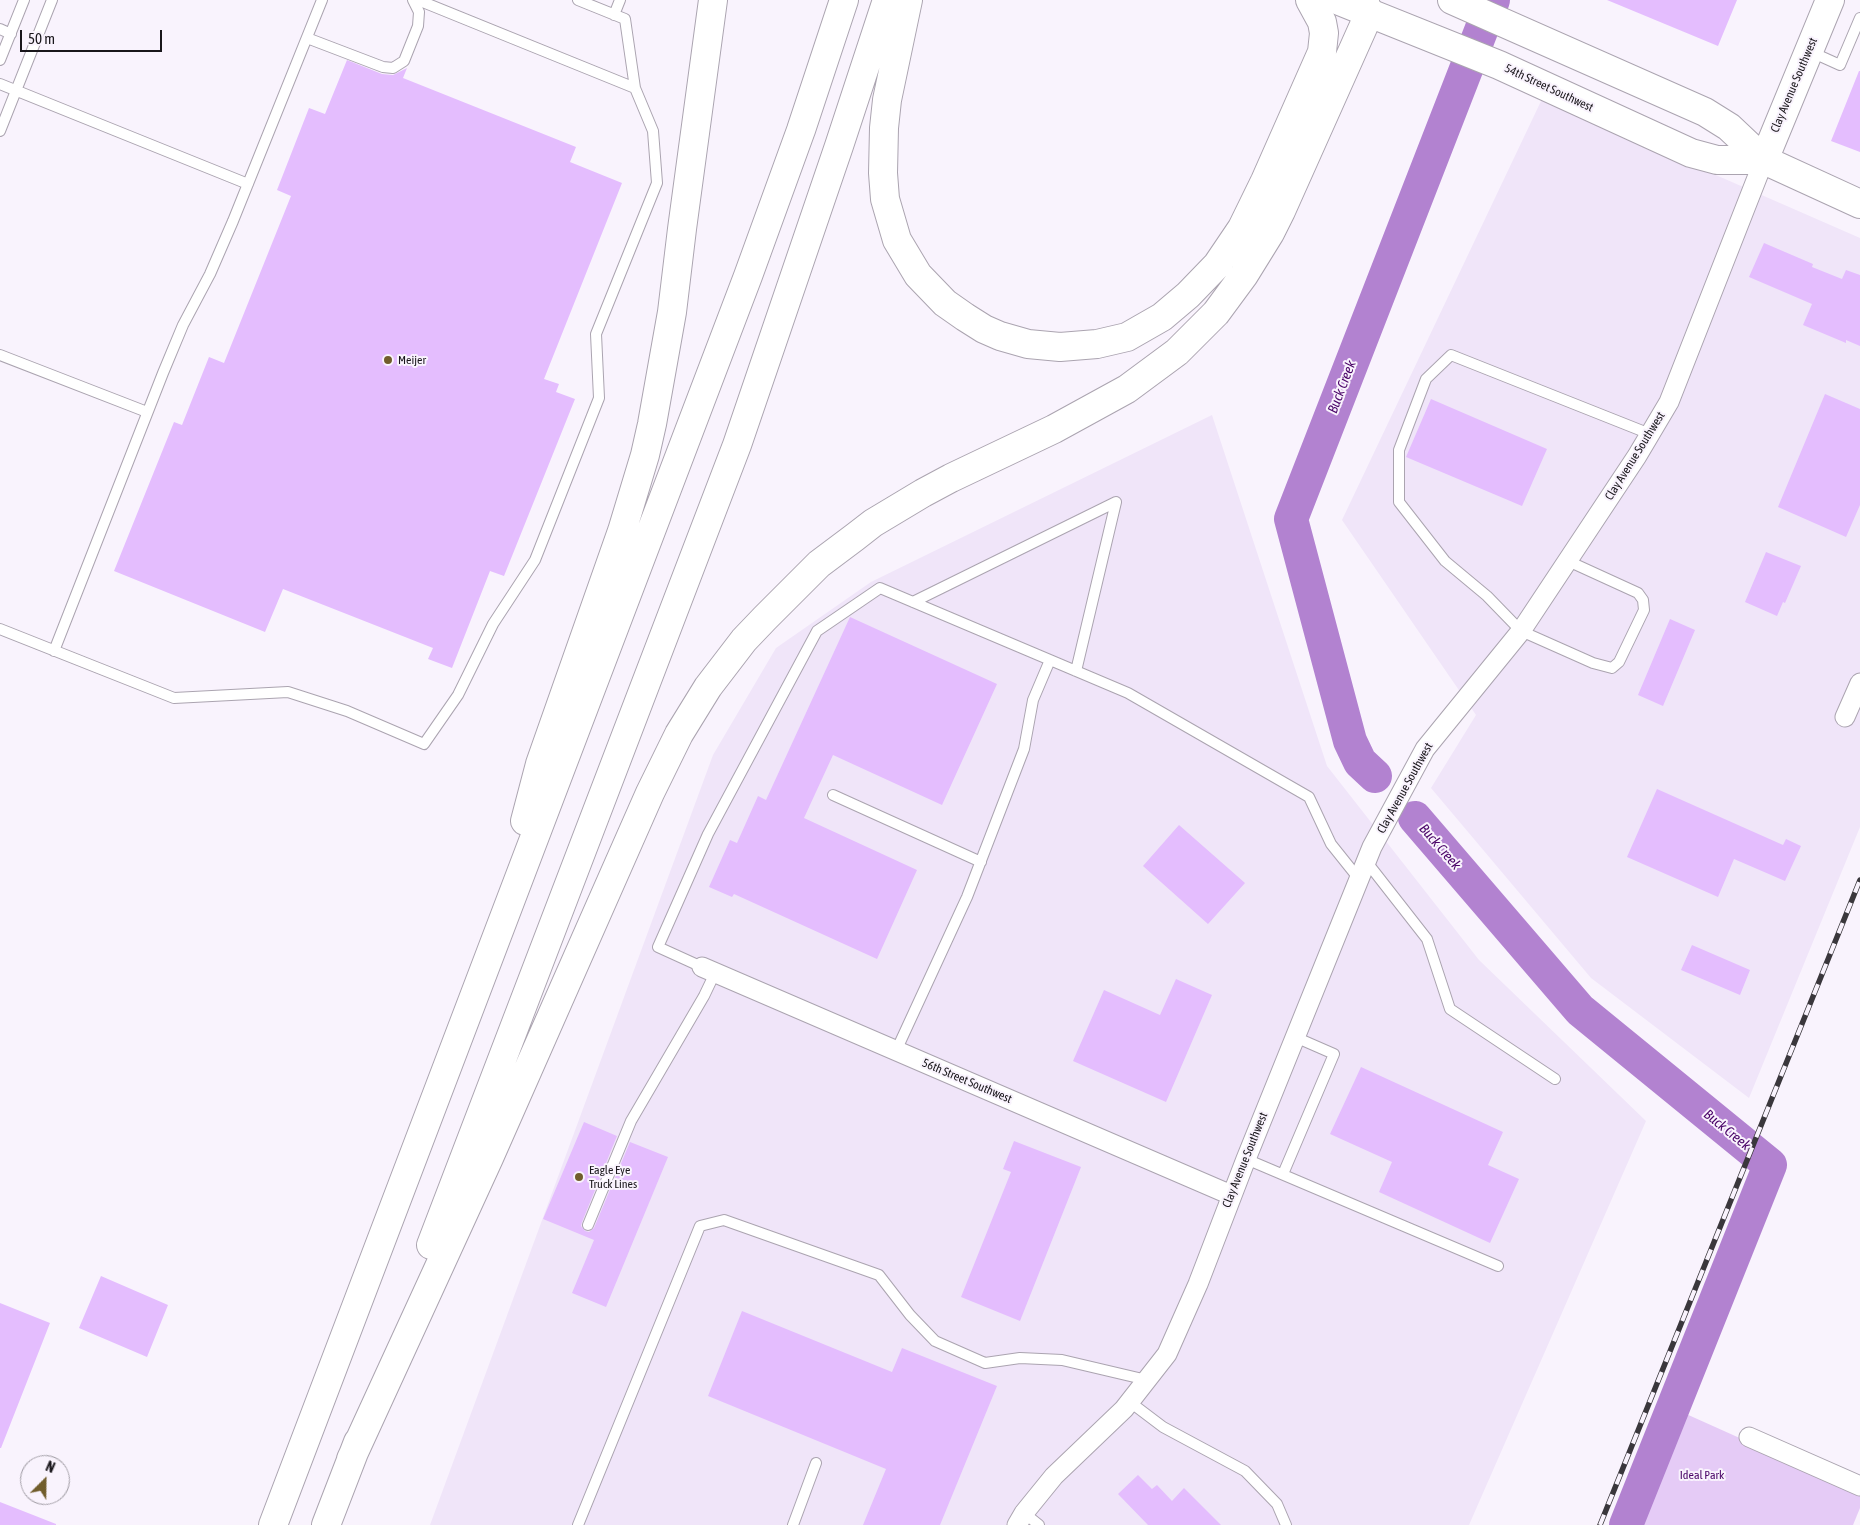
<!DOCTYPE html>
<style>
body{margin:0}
#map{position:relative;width:1860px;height:1525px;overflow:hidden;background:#f9f3fd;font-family:"Asap Condensed",sans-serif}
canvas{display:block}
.north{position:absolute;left:20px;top:1455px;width:50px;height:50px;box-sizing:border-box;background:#f9f3fd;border:1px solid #9f9ba3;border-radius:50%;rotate:23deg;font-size:14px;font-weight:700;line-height:20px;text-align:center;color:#19161b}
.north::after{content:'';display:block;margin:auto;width:18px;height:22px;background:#715d2c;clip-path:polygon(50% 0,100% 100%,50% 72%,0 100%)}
.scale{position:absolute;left:20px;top:30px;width:142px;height:22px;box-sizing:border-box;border:2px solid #19161b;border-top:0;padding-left:6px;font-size:15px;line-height:18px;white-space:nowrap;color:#19161b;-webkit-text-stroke:4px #f9f3fd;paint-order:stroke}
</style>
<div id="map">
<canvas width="1860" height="1525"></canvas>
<div class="north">N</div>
<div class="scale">50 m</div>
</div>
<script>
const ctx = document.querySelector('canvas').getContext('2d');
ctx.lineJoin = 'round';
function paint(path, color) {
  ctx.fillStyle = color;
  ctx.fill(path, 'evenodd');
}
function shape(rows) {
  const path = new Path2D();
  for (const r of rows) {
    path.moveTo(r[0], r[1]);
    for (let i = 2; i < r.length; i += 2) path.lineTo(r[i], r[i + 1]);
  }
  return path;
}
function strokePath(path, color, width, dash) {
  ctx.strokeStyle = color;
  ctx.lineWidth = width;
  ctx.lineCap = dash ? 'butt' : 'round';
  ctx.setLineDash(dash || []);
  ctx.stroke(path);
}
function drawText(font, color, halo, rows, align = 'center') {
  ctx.font = font + ' "Asap Condensed",sans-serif';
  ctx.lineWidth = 4;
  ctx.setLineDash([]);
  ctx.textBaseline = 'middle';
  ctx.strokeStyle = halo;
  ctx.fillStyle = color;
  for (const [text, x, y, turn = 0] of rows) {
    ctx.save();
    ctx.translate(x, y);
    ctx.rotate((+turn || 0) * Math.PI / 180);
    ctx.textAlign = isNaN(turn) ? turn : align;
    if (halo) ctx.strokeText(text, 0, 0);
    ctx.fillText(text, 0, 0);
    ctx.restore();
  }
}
const built = shape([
 [1542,99,1860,238,1860,827,1749,1098,1591,978,1431,788,1476,715,1342,520],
 [1212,415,1327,766,1479,960,1646,1121,1469,1525,430,1525,713,755,776,648,871,582]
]);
const green = shape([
 [1675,1409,1860,1492,1860,1508,1853,1525,1629,1525]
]);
const river = shape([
 [1375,776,1360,762,1350,741,1291,519,1493,0],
 [1415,818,1580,1010,1770,1165,1626,1525]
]);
const building = shape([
 [1607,0,1737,0,1718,46],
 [347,60,382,74,393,75,407,68,403,78,576,147,570,162,622,183,544,379,559,384,556,392,575,399,504,576,490,571,452,668,428,659,433,648,283,589,265,632,114,571,174,422,182,425,209,357,224,363,291,196,277,190,309,108,325,114],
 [1859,71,1860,71,1860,152,1831,141],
 [1764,243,1813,264,1812,267,1842,279,1846,270,1860,275,1860,346,1846,340,1846,343,1803,325,1812,304,1749,277],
 [1825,394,1860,409,1860,505,1846,537,1778,507],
 [1431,399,1547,449,1522,506,1406,457],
 [1766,552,1801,566,1785,603,1783,602,1777,616,1745,602],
 [850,617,997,684,942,805,833,755,804,818,917,870,877,959,734,894,732,897,709,887,730,840,737,843,758,796,766,800],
 [1670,619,1695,630,1663,706,1638,695],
 [1657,789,1783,845,1786,839,1801,846,1785,881,1734,859,1718,897,1627,857],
 [1179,825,1245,883,1208,924,1143,866],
 [1692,945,1750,970,1740,995,1681,970],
 [1176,979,1212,995,1166,1102,1073,1061,1104,990,1160,1015],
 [1361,1067,1503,1132,1488,1165,1519,1179,1490,1243,1379,1192,1392,1162,1330,1134],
 [584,1122,617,1136,582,1222,581,1226,585,1231,589,1232,594,1228,630,1142,668,1157,606,1307,572,1293,594,1240,543,1219],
 [1014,1141,1081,1167,1020,1321,961,1297,1011,1172,1003,1169],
 [101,1276,168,1305,147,1357,79,1328],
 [0,1303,50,1323,1,1448,0,1448],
 [742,1311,892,1372,902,1348,997,1386,940,1525,863,1525,886,1469,708,1396],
 [1138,1475,1152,1489,1157,1485,1172,1501,1184,1488,1221,1525,1148,1525,1118,1494],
 [0,1502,56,1524,56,1525,0,1525]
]);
const lane = shape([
 [418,0,635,88],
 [614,15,620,0],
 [0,29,11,34],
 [307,38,383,67,393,68,404,61,418,26,419,12,413,0],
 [1809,51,1840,65,1860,18],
 [0,60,24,0],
 [0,84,248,184],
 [0,131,52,0],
 [0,355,147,412],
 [1568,561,1638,593,1643,600,1644,610,1619,662,1612,668,1593,663,1521,631,1487,596,1445,561,1399,502,1399,450,1426,379,1451,355,1650,434],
 [913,602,1116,502,1076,671],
 [0,629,174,698,288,692,347,711,424,744,458,695,493,624,535,560,599,398,596,334,657,183,653,131,635,88,625,19,578,0],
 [54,651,163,373,183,325,210,274,233,221,322,0],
 [833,795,981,862],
 [1366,861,1427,939,1450,1009,1555,1079],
 [702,967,658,947,708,834,817,631,880,588,1128,693,1309,797,1331,844,1359,879],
 [896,1051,967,897,1024,749,1033,700,1050,660],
 [1246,1159,1498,1266],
 [1283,1174,1334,1054,1295,1037],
 [588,1225,631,1121,704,996,715,973],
 [1130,1402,1163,1427,1245,1471,1277,1504,1286,1525],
 [1024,1513,1039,1525],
 [578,1525,700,1226,724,1220,879,1275,910,1315,935,1341,985,1363,1020,1358,1062,1360,1147,1380],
 [793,1525,816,1463]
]);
const street = shape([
 [1845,717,1860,683],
 [702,967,1231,1195],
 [1749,1437,1860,1486],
 [1017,1525,1024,1513,1054,1476,1124,1409,1167,1354,1198,1284,1246,1159,1372,847,1425,749,1521,631,1637,456,1669,402,1764,160]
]);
const secondary = shape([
 [1337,0,1499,65,1691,153,1717,160,1764,160],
 [1452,0,1705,112,1729,127,1764,160,1860,204],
 [1764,160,1830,0]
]);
const highway = shape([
 [908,0,887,100,884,128,883,173,885,199,897,240,918,275,945,303,965,317,984,329,1000,336,1028,344,1060,347,1097,344,1127,337,1162,317,1188,295,1217,265,1242,228,1265,181,1322,52,1324,33,1322,22,1310,0],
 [525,821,540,764,622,531,645,455,652,424,672,312,682,229,713,0],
 [431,1245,737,445,839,146,887,0],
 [351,1459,489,1158,650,793,679,734,708,687,744,640,765,618,819,564,855,537,873,523,923,493,951,478,1054,429,1127,389,1177,352,1216,313,1244,275,1270,233,1281,211,1369,14,1364,0],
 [273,1525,748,276,801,130,844,0],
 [326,1525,358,1442]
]);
const rail = shape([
 [1600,1525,1860,880]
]);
const markers = [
 [388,360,5,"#715d2c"],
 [579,1177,5,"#715d2c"]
];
const streetNames = [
 ["Clay Avenue Southwest",1794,85,-67],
 ["54th Street Southwest",1549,88,25],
 ["Clay Avenue Southwest",1635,456,-58],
 ["Clay Avenue Southwest",1405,788,-61],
 ["56th Street Southwest",967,1081,23],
 ["Clay Avenue Southwest",1245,1160,-68]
];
const poiNames = [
 ["Meijer",398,360],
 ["Eagle Eye",589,1170],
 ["Truck Lines",589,1184]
];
const parkNames = [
 ["Ideal Park",1702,1475]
];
const waterNames = [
 ["Buck Creek",1342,387,-69],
 ["Buck Creek",1440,847,49],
 ["Buck Creek",1727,1130,39]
];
paint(built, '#f0e5f9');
paint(green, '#e5cbf6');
strokePath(river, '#b282d0', 34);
paint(building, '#e4bdfe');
strokePath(lane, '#aba4b0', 12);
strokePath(street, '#aba4b0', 21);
strokePath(secondary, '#aba4b0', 30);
strokePath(highway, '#aba4b0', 30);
strokePath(lane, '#fff', 10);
strokePath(street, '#fff', 19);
strokePath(secondary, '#fff', 28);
strokePath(highway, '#fff', 28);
strokePath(rail, '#3a373c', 5.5);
strokePath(rail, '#f9f3fd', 4, [11]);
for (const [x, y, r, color] of markers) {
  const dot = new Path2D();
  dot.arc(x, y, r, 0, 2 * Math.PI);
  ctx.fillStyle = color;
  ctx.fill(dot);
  strokePath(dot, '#f9f3fd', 2);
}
drawText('12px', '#19161b', '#f9f3fd', streetNames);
drawText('12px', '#19161b', '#f9f3fd', poiNames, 'left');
drawText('12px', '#490467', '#f9f3fd', parkNames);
drawText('italic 14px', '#4a0568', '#f9f3fd', waterNames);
</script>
